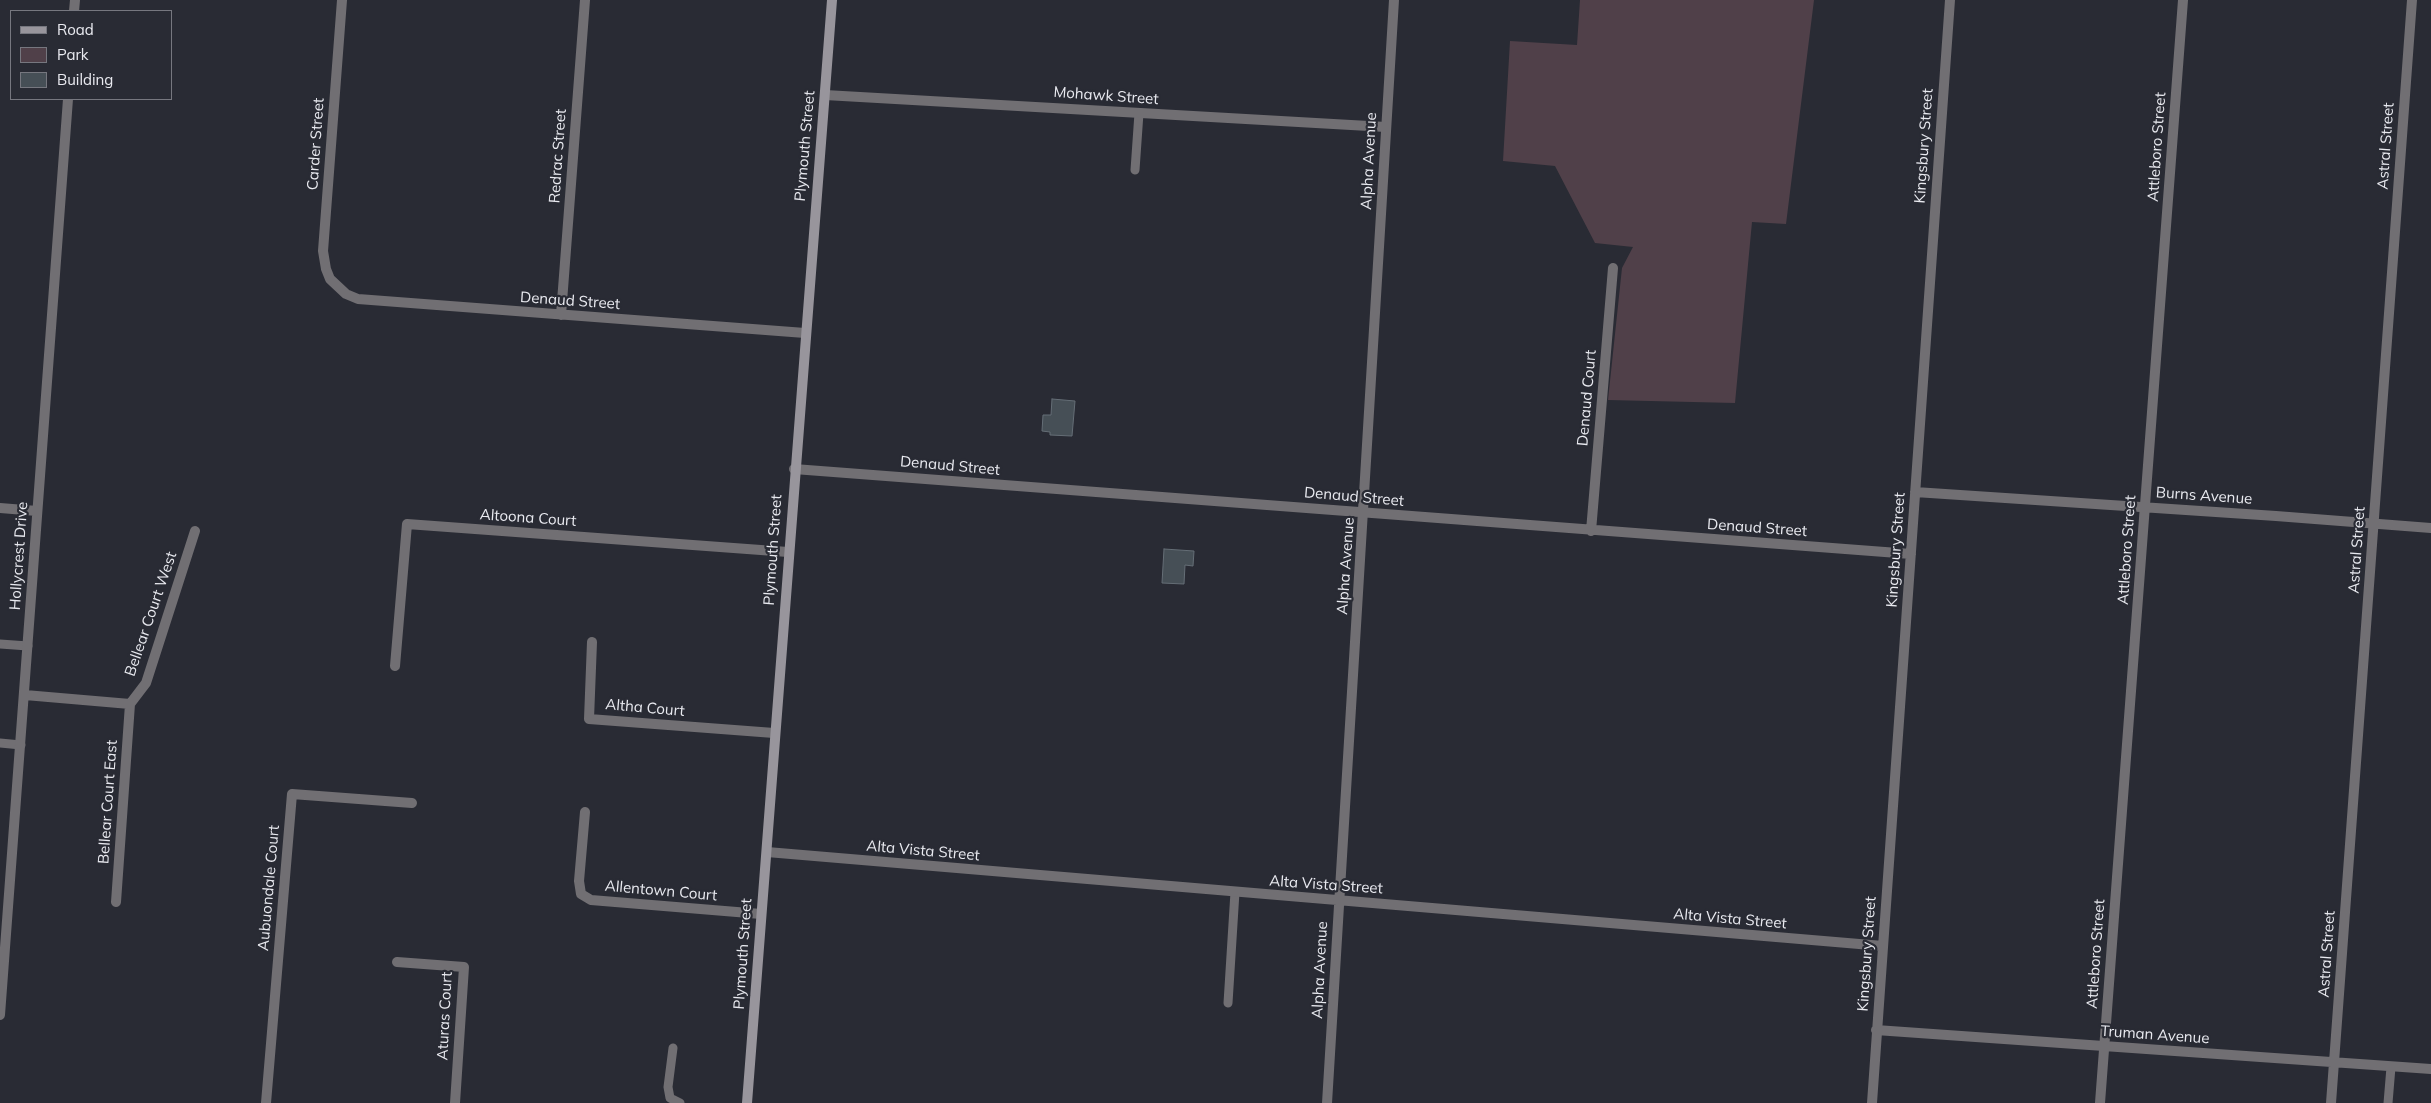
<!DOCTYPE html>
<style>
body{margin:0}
#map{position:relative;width:2431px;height:1103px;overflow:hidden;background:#292b34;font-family:Mulish,sans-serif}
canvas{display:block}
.legend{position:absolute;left:10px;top:10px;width:162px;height:90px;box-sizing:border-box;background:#292b34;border:1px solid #76777f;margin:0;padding:6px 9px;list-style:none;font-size:15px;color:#e9eaf0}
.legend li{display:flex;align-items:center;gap:10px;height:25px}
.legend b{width:25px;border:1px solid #76777f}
</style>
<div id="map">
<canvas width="2431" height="1103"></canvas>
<ul class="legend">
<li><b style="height:6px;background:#98959c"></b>Road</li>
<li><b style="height:14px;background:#504049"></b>Park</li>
<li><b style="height:14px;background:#464f56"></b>Building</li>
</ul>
</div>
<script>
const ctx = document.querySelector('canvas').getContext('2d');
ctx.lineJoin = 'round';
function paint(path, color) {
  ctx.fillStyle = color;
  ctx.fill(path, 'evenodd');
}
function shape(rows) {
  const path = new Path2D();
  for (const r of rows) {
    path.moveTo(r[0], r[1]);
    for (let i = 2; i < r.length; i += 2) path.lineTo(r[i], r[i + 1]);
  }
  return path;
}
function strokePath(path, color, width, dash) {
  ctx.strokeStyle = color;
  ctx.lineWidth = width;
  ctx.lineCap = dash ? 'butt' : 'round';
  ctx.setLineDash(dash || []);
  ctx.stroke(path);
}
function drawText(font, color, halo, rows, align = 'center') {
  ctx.font = font + ' Mulish,sans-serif';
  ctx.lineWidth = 4.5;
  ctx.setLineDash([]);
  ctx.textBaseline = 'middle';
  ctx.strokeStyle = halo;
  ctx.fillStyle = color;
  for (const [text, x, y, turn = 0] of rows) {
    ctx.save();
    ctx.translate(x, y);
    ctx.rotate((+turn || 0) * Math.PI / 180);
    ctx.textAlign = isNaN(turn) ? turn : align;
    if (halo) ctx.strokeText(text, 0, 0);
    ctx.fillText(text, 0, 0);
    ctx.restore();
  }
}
const green = shape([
 [1580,0,1814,0,1786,224,1752,222,1735,403,1608,400,1622,268,1633,247,1595,243,1555,166,1503,161,1510,41,1577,45]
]);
const building = shape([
 [1052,399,1075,401,1072,436,1050,435,1050,432,1042,431,1043,415,1051,415,1052,399],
 [1164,549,1194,551,1193,566,1185,565,1184,584,1162,583,1164,549]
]);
const lane = shape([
 [1135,170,1139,113],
 [0,644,28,646],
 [0,743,21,745],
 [1228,1003,1235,892],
 [673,1048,668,1087,670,1098,680,1103],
 [2388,1103,2391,1067]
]);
const street = shape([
 [342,0,323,251,326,269,330,279,346,294,358,299,805,333],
 [74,11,75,0],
 [825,95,1386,127],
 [561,315,585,0],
 [794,469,1911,554],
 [1915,492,2276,516,2431,528],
 [0,508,37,511],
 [1591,531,1613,268],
 [592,642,589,719,774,733],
 [395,666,407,524,788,552],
 [25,695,130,704],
 [130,704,146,683,195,531],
 [585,812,579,881,581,894,591,900,761,914],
 [767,852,1883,946],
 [116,902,130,704],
 [397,962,464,967,455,1103],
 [0,1015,68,99],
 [1876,1030,2431,1069],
 [266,1103,292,794,412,803],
 [1327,1103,1394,0],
 [1872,1103,1950,0],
 [2100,1103,2183,0],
 [2331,1103,2412,0]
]);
const secondary = shape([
 [747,1103,832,0]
]);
const streetNames = [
 ["Mohawk Street",1106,96,4],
 ["Carder Street",316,144,-86],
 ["Plymouth Street",805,146,-85],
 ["Kingsbury Street",1924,146,-86],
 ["Astral Street",2386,146,-86],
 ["Attleboro Street",2157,147,-86],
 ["Redrac Street",558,156,-86],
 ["Alpha Avenue",1369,161,-87],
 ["Denaud Street",570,301,4],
 ["Denaud Court",1587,398,-85],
 ["Denaud Street",950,466,5],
 ["Burns Avenue",2204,496,4],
 ["Denaud Street",1354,497,5],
 ["Altoona Court",528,518,4],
 ["Denaud Street",1757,528,4],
 ["Plymouth Street",773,550,-86],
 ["Kingsbury Street",1896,550,-86],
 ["Attleboro Street",2127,550,-86],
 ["Astral Street",2357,550,-86],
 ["Hollycrest Drive",19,556,-86],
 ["Alpha Avenue",1346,566,-86],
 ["Bellear Court West",151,614,-71],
 ["Altha Court",645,708,5],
 ["Bellear Court East",108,802,-86],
 ["Alta Vista Street",923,851,5],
 ["Alta Vista Street",1326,885,4],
 ["Aubuondale Court",269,888,-85],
 ["Allentown Court",661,891,5],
 ["Alta Vista Street",1730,919,5],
 ["Plymouth Street",743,954,-86],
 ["Kingsbury Street",1867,954,-86],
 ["Attleboro Street",2096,954,-86],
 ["Astral Street",2327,954,-86],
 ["Alpha Avenue",1320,970,-87],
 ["Aturas Court",445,1016,-87],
 ["Truman Avenue",2155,1035,4]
];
paint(green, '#504049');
paint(building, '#464f56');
strokePath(building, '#656e76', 1);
strokePath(lane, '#716f73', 9);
strokePath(street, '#716f73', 10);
strokePath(secondary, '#98959c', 10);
drawText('15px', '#e9eaf0', '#292b34', streetNames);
</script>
